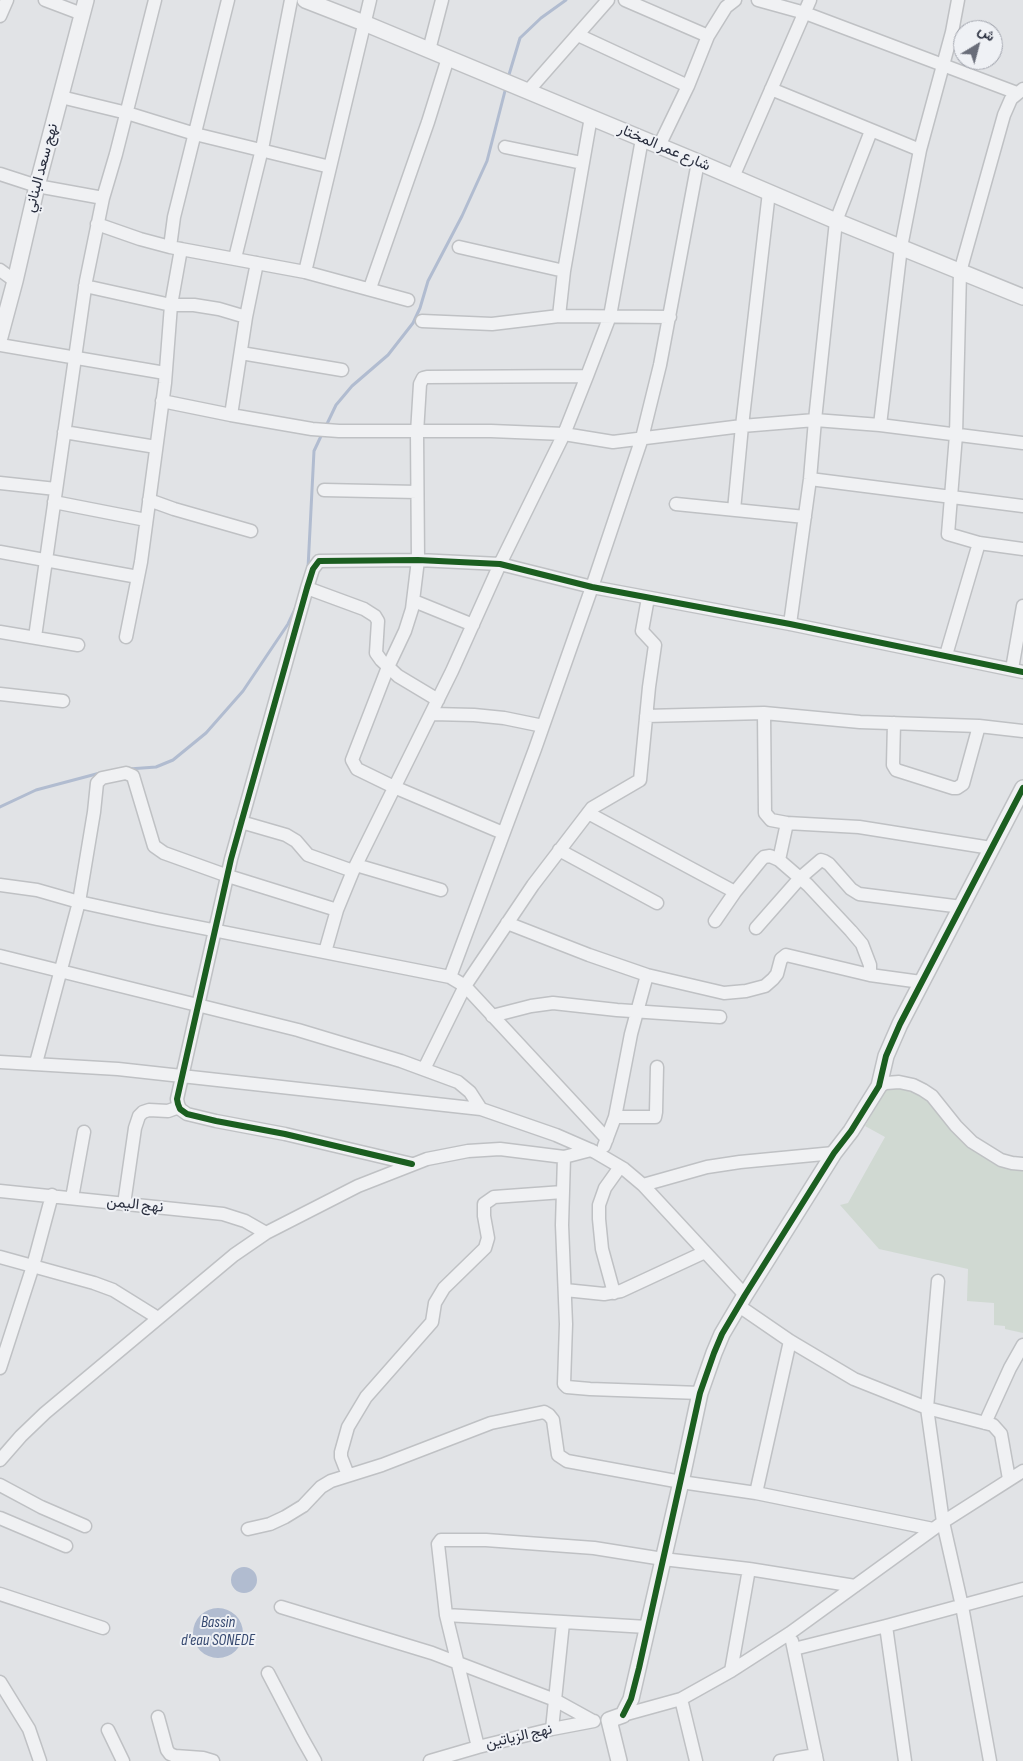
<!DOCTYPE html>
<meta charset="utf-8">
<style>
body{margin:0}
#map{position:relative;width:1023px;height:1761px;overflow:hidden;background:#e1e3e6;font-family:"Sofia Sans Condensed",Vazirmatn,sans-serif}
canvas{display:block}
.north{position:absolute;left:953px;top:20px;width:50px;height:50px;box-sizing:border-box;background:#eff1f5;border:1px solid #a0a3ac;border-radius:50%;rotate:37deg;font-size:14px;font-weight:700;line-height:20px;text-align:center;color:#292e3e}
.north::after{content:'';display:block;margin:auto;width:18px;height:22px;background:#696d79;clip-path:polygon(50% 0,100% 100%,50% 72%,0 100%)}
</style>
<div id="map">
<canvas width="1023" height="1761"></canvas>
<div class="north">ش</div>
</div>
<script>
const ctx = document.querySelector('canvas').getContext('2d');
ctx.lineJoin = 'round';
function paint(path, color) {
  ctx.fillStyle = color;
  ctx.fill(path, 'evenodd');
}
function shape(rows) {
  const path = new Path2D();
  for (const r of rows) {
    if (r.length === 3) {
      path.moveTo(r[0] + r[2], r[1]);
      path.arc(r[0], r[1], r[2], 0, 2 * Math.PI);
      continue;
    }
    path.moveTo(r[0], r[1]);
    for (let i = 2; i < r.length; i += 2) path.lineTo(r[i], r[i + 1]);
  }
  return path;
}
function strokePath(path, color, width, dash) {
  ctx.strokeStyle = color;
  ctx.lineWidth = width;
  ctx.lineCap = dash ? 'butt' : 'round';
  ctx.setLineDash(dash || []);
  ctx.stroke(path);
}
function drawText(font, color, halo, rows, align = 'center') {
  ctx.font = font + ' "Sofia Sans Condensed",Vazirmatn,sans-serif';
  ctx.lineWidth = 4;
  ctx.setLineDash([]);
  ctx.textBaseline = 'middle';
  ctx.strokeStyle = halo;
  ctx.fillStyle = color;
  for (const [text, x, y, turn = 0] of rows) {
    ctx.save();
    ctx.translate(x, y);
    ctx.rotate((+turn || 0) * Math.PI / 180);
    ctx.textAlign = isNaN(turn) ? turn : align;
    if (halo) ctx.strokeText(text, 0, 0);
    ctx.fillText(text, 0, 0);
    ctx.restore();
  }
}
const green = shape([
 [897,1087,921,1095,937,1108,948,1125,969,1148,988,1159,1009,1168,1023,1171,1023,1333,1005,1329,1005,1326,994,1325,994,1303,967,1301,968,1269,879,1249,840,1205,848,1203,885,1137,865,1126,885,1091]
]);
const water = shape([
 [244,1580,13],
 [218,1633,25]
]);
const stream = shape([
 [508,78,520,38,541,18,566,0],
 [326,426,336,405,352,386,388,355,413,323,420,308,428,281,462,216,487,161,506,87],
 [308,568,314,451,322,434],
 [129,769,156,767,173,760,206,733,243,691,288,624,296,607],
 [0,807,36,790,100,773]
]);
const minor = shape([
 [45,0,82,14],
 [625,0,708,36],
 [758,0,805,13,1017,93],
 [0,16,7,0],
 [578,35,688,86],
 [429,50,442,0],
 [771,89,920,150],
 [1023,89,1011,99,1004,115,960,272,956,435,948,534,979,543,1023,549],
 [528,91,608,0],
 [61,97,127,113,195,134,330,167],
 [659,146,688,86,708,36,726,7,735,0],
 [505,147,582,163],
 [0,174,37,186,103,198],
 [733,177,810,0],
 [97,224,140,239,170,247,305,272,408,300],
 [170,247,174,217,228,0],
 [459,247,564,271],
 [235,258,262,149,291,0],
 [0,270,15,281],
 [305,272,370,0],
 [85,286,171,305,194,305,219,309,246,317],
 [370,288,428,122,448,58],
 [559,316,564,271,591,117],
 [422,321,492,324,559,316,670,317],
 [0,345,165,373],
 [241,353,342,370],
 [162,401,231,415,312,429,339,431,491,431,564,434,613,442,742,426,815,420,880,425,1023,443],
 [231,415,246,317,257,263],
 [880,425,901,247,920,150,952,32,958,0],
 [64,432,156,447],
 [810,479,1023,506],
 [0,483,56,489],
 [324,490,417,492],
 [149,500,174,509,251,531],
 [54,502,146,520],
 [676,504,805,517],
 [734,510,742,426,769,192],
 [0,552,138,577],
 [307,588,364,609,375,616,378,621,376,653,381,660,398,676,438,700],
 [414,601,473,625],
 [790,624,810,479,815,420,836,221,871,131],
 [0,632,78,645],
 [35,637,86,281,103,198,116,154,155,0],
 [126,637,141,562,165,383,171,305,181,249],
 [946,655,979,543],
 [1012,669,1023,606],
 [0,694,63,701],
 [764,713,765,813,771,820,787,823,859,827,991,848],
 [432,714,474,715,504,718,543,726],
 [646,716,764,713,860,722,979,726,1023,731],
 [894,723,893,765,896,770,953,788,957,788,963,784,979,726],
 [588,813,735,892],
 [241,822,286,835,296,841,308,855,353,871],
 [503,833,394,787,357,769,352,760,388,667,405,631,412,609,418,560,417,433,420,384,423,378,427,377,587,376],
 [559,850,657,903],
 [779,860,808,885,851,931,862,944,870,965,870,975,921,982],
 [356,865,441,890],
 [0,885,37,890,79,902,157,919,450,977,465,986,607,1139],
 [715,921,735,892,761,860,764,857,770,856,779,860,787,823],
 [507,923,589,955,647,975,724,993,746,991,765,986,773,979,777,974,781,959,786,955,870,975],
 [756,928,800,878,821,860,824,861,829,864,851,889,859,894,962,907],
 [325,952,337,910,353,871,452,671,500,564,564,434,587,376,610,316,642,139],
 [0,956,298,1030,401,1061,458,1082,470,1092,481,1109],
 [450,977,535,749,592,587,642,438,660,365,698,162],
 [492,1016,531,1006,553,1003,617,1010,720,1017],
 [0,1062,118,1069,481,1109,556,1135,595,1152,624,1169,643,1185,745,1295],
 [36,1063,79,902,94,812,97,783,102,778,126,773,133,776,154,846,164,853,228,876,337,910],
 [424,1069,465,986,533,885,592,808,640,780,649,687,655,645,642,631,648,598],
 [879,1086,886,1083,899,1082,913,1085,923,1090,932,1096,956,1126,972,1142,1001,1160,1012,1163,1023,1164],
 [615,1117,655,1117,656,1112,657,1067],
 [604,1146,615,1117,631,1034,647,975],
 [564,1157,562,1225,566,1324,564,1384,567,1387,590,1389,700,1393],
 [412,1164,285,1134,216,1121,187,1114,180,1109,178,1104,177,1099,231,859,307,588,313,569,319,561,418,560,500,564,592,587,790,624,1023,672],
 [643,1185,707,1167,740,1162,834,1153],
 [0,1191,223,1214,245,1221,266,1233],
 [72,1198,84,1132],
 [124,1204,135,1128,139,1116,143,1112,149,1110,168,1111,179,1107],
 [0,1257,94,1283,113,1290,158,1318],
 [938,1281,927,1408,943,1522,962,1606,990,1761],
 [565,1290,604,1294,621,1291,705,1252],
 [614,1293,602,1249,599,1219,599,1205,605,1188,620,1167],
 [739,1306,790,1341,854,1379,927,1408,993,1425,1001,1434,1009,1479],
 [0,1368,33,1266,52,1195],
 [985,1423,1010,1368,1023,1345],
 [0,1460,21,1436,45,1413,234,1255,266,1233,358,1186,427,1159,468,1151,500,1149,564,1157,591,1150],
 [348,1475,341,1457,341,1452,348,1427,366,1397,432,1322,435,1303,444,1288,485,1248,488,1238,484,1216,484,1204,494,1197,563,1192],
 [0,1485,41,1507,85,1526],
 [756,1493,790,1341],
 [0,1518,66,1546],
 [248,1529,270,1524,285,1517,303,1506,321,1487,331,1481,382,1465,491,1423,544,1412,549,1415,553,1420,558,1455,567,1461,681,1482,756,1493,933,1529],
 [0,1594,103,1628],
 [281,1607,432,1653,555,1700,593,1721],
 [446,1615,647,1627],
 [886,1626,905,1761],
 [792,1641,817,1761],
 [794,1649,886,1626,1023,1589],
 [731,1671,749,1569],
 [268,1673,302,1738,315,1761],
 [0,1682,29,1729,40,1761],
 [681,1699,696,1761],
 [623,1715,681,1699,731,1671,790,1633,943,1522,1023,1471],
 [158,1717,167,1750,170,1754,175,1756,203,1758,213,1761],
 [552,1729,563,1623],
 [108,1730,123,1761],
 [478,1747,446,1615,438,1544,441,1540,486,1540,594,1548,663,1559,749,1569,855,1586],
 [430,1761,478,1747,552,1729,594,1721],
 [780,1761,816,1755]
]);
const tertiary = shape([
 [305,0,364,23,698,162,836,221,1023,297],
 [0,337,15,281,37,186,86,0],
 [619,1761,609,1720,623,1715,631,1699,681,1482,700,1393,714,1353,722,1334,745,1295,834,1153,851,1131,879,1086,886,1056,900,1024,1023,788]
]);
const cycleway = shape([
 [412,1164,285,1134,216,1121,187,1114,180,1109,178,1104,177,1099,231,859,307,588,313,569,319,561,418,560,500,564,592,587,790,624,1023,672],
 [623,1715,631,1699,639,1668,700,1393,714,1353,722,1334,745,1295,834,1153,851,1131,879,1086,886,1056,900,1024,1023,788]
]);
const streetNames = [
 ["شارع عمر المختار",664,148,23],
 ["نهج سعد البناني",42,168,-75],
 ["نهج اليمن",135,1205,6],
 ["نهج الزياتين",519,1737,-13]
];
const waterNames = [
 ["Bassin",218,1623],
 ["d'eau SONEDE",218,1641]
];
paint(green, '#d0d9d2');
paint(water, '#b1bcd0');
strokePath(stream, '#b1bcd0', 3);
strokePath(minor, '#bfc1c4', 15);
strokePath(tertiary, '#bfc1c4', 18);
strokePath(minor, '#f0f1f3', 12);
strokePath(tertiary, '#f0f1f3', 15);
strokePath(cycleway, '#1b5e20', 6);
drawText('15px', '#292e3e', '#eff1f5', streetNames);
drawText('italic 16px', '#364970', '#eff1f5', waterNames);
</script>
